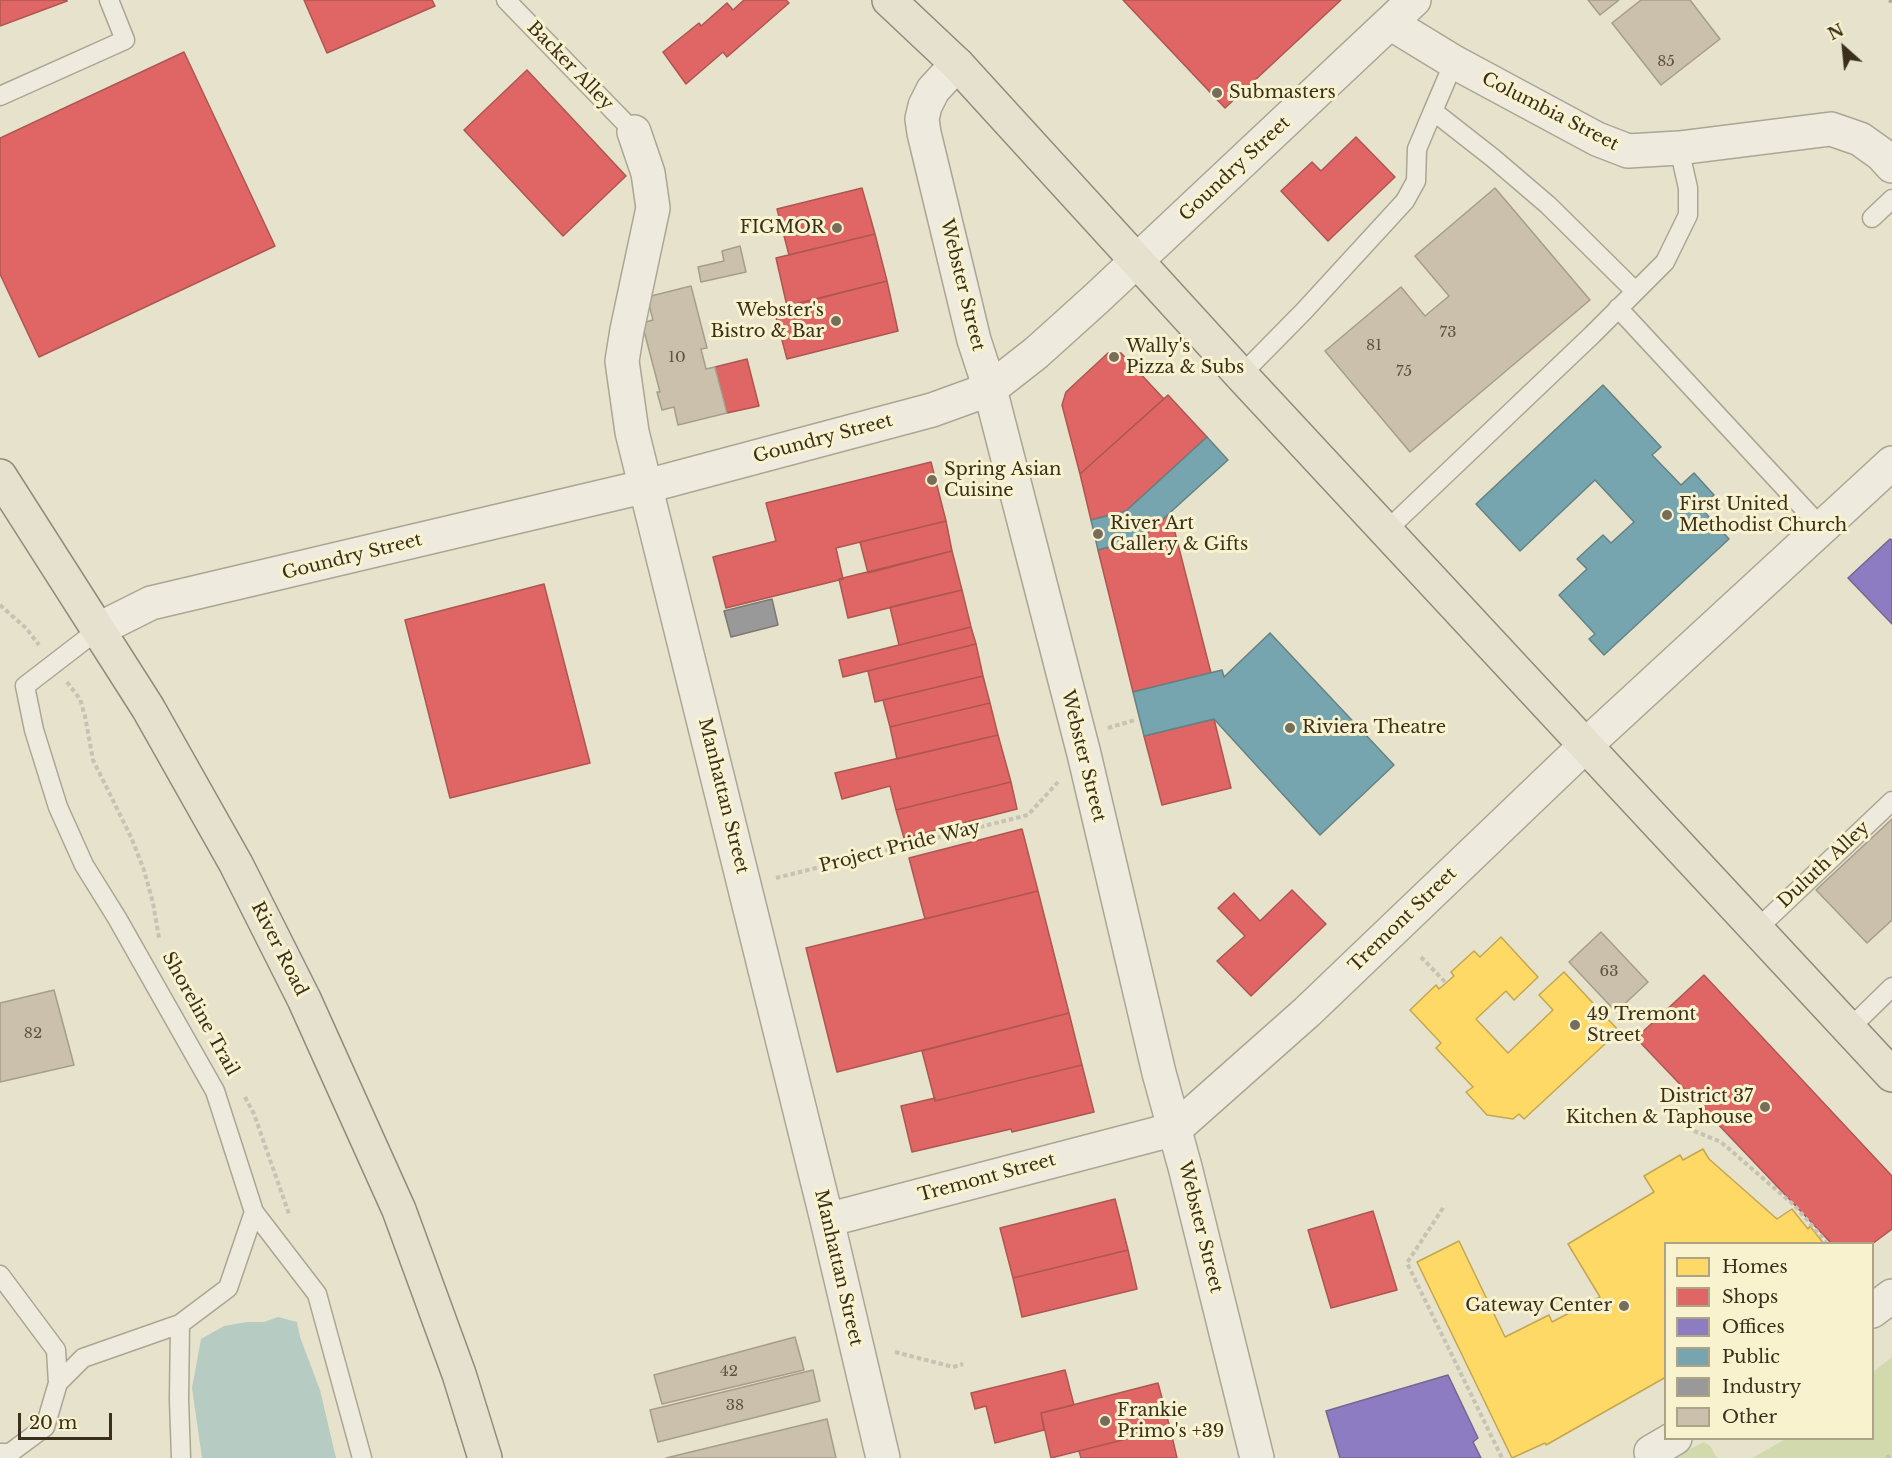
<!DOCTYPE html>
<style>
body{margin:0}
#map{position:relative;width:1892px;height:1458px;overflow:hidden;background:#e6e2cb;font-family:"Libre Baskerville",serif}
canvas{display:block}
.legend{position:absolute;left:1664px;top:1242px;width:210px;height:198px;box-sizing:border-box;background:#f9f2cf;border:2px solid #ada487;margin:0;padding:8px 10px;list-style:none;font-size:18px;color:#3a2f1b}
.legend li{display:flex;align-items:center;gap:12px;height:30px}
.legend b{width:30px;border:2px solid #ada487}
.north{position:absolute;left:1814px;top:18px;width:60px;height:60px;-webkit-text-stroke:4px #f9f2cf;paint-order:stroke;rotate:333deg;font-size:16px;font-weight:700;line-height:24px;text-align:center;color:#3a2f1b}
.north::after{content:'';display:block;margin:auto;width:21px;height:27px;background:#3a2f1b;clip-path:polygon(50% 0,100% 100%,50% 72%,0 100%)}
.scale{position:absolute;left:18px;top:1413px;width:94px;height:27px;box-sizing:border-box;border:3px solid #3a2f1b;border-top:0;padding-left:8px;font-size:18px;line-height:21px;white-space:nowrap;color:#3a2f1b;-webkit-text-stroke:4px #f9f2cf;paint-order:stroke}
</style>
<div id="map">
<canvas width="1892" height="1458"></canvas>
<ul class="legend">
<li><b style="height:16px;background:#ffd966"></b>Homes</li>
<li><b style="height:16px;background:#e06666"></b>Shops</li>
<li><b style="height:16px;background:#8e7cc3"></b>Offices</li>
<li><b style="height:16px;background:#76a5af"></b>Public</li>
<li><b style="height:16px;background:#999"></b>Industry</li>
<li><b style="height:16px;background:#cac0ab"></b>Other</li>
</ul>
<div class="north">N</div>
<div class="scale">20 m</div>
</div>
<script>
const ctx = document.querySelector('canvas').getContext('2d');
ctx.lineJoin = 'round';
function paint(path, color) {
  ctx.fillStyle = color;
  ctx.fill(path, 'evenodd');
}
function shape(rows) {
  const path = new Path2D();
  for (const r of rows) {
    path.moveTo(r[0], r[1]);
    for (let i = 2; i < r.length; i += 2) path.lineTo(r[i], r[i + 1]);
  }
  return path;
}
function strokePath(path, color, width, dash) {
  ctx.strokeStyle = color;
  ctx.lineWidth = width;
  ctx.lineCap = dash ? 'butt' : 'round';
  ctx.setLineDash(dash || []);
  ctx.stroke(path);
}
function drawText(font, color, halo, rows, align = 'center') {
  ctx.font = font + ' "Libre Baskerville",serif';
  ctx.lineWidth = 6;
  ctx.setLineDash([]);
  ctx.textBaseline = 'middle';
  ctx.strokeStyle = halo;
  ctx.fillStyle = color;
  for (const [text, x, y, turn = 0] of rows) {
    ctx.save();
    ctx.translate(x, y);
    ctx.rotate((+turn || 0) * Math.PI / 180);
    ctx.textAlign = isNaN(turn) ? turn : align;
    if (halo) ctx.strokeText(text, 0, 0);
    ctx.fillText(text, 0, 0);
    ctx.restore();
  }
}
const green = shape([
 [1892,1357,1892,1458,1752,1458,1786,1439,1872,1438,1873,1372],
 [1704,1442,1710,1446,1717,1458,1672,1458]
]);
const water = shape([
 [278,1317,297,1322,300,1337,320,1390,336,1458,202,1458,192,1388,201,1339,224,1326,247,1322,264,1322]
]);
const homes = shape([
 [1501,937,1538,977,1514,1000,1506,991,1476,1019,1508,1053,1553,1010,1539,995,1564,972,1619,1031,1524,1119,1519,1114,1513,1119,1487,1115,1466,1092,1473,1087,1436,1048,1441,1043,1410,1010,1436,985,1439,989,1446,983,1454,976,1451,972,1474,951,1480,957,1501,937],
 [1703,1149,1709,1159,1777,1219,1792,1209,1808,1229,1810,1226,1824,1244,1666,1244,1666,1377,1546,1445,1545,1443,1512,1458,1417,1262,1459,1241,1505,1337,1549,1315,1552,1322,1600,1297,1568,1244,1654,1192,1644,1176,1680,1155,1683,1160,1703,1149]
]);
const shops = shape([
 [0,0,67,0,67,1,0,26,0,0],
 [304,0,432,0,435,6,327,53,304,0],
 [744,0,786,0,789,3,727,57,723,52,686,84,663,52,699,23,701,26,727,3,733,10,744,0],
 [1123,0,1341,0,1225,108,1123,0],
 [184,52,275,246,39,357,0,274,0,138,184,52],
 [527,70,626,176,563,236,464,130,527,70],
 [1356,137,1395,177,1328,241,1281,191,1312,162,1321,171,1356,137],
 [862,188,875,234,789,255,777,209,862,188],
 [875,234,887,281,787,306,776,258,875,234],
 [887,281,898,331,787,359,774,310,887,281],
 [1108,353,1121,353,1164,399,1080,474,1062,405,1066,392,1108,353],
 [747,359,759,406,727,413,715,367,747,359],
 [1168,395,1207,437,1126,511,1091,520,1080,474,1168,395],
 [931,462,946,521,836,548,843,579,726,608,713,557,776,541,766,503,931,462],
 [1170,513,1211,673,1133,692,1098,550,1142,538,1170,513],
 [946,521,952,551,868,573,860,542,946,521],
 [952,551,962,590,848,618,839,579,952,551],
 [544,584,590,763,450,798,405,620,544,584],
 [962,590,971,627,899,645,890,607,962,590],
 [971,627,976,644,843,677,839,660,971,627],
 [976,644,983,676,875,702,868,671,976,644],
 [983,676,990,703,890,727,883,700,983,676],
 [990,703,998,735,897,759,890,727,990,703],
 [1214,719,1231,788,1162,805,1144,736,1214,719],
 [998,735,1011,782,896,810,890,786,842,799,835,773,998,735],
 [1011,782,1017,809,904,838,896,810,1011,782],
 [1022,829,1038,891,925,919,909,858,1022,829],
 [1292,890,1326,924,1251,996,1217,961,1245,936,1218,908,1234,893,1260,921,1292,890],
 [1038,891,1069,1013,837,1072,806,948,1038,891],
 [1704,975,1892,1176,1892,1229,1872,1244,1832,1244,1636,1038,1704,975],
 [1069,1013,1082,1065,935,1101,922,1051,1069,1013],
 [1082,1065,1094,1112,1012,1132,1011,1129,912,1152,901,1106,935,1098,935,1101,1082,1065],
 [1115,1199,1128,1250,1013,1278,1000,1228,1115,1199],
 [1373,1211,1397,1290,1331,1308,1308,1230,1373,1211],
 [1128,1250,1137,1289,1022,1317,1013,1278,1128,1250],
 [1065,1370,1074,1405,1041,1413,1044,1430,995,1443,986,1406,975,1409,971,1393,1065,1370],
 [1158,1383,1170,1428,1051,1458,1041,1413,1158,1383],
 [1170,1428,1177,1458,1081,1458,1079,1451,1170,1428]
]);
const offices = shape([
 [1890,539,1892,540,1892,624,1848,578,1890,539],
 [1448,1375,1478,1438,1473,1442,1481,1458,1340,1458,1326,1411,1448,1375]
]);
const public = shape([
 [1603,385,1661,447,1652,455,1681,485,1694,473,1714,495,1700,507,1729,539,1604,655,1589,639,1595,634,1559,595,1587,569,1577,559,1603,535,1611,543,1634,522,1595,480,1520,551,1476,504,1603,385],
 [1207,437,1228,460,1142,538,1098,550,1091,520,1126,511,1207,437],
 [1270,633,1394,765,1320,835,1214,719,1144,736,1133,692,1222,670,1224,677,1270,633]
]);
const industry = shape([
 [772,599,778,625,731,637,724,611,772,599]
]);
const building = shape([
 [1588,0,1619,0,1600,15,1588,0],
 [1641,0,1690,0,1720,39,1661,85,1612,23,1641,0],
 [1495,188,1590,300,1410,452,1325,351,1401,287,1425,316,1449,296,1415,256,1495,188],
 [740,246,746,272,701,282,698,267,724,261,722,251,740,246],
 [691,286,707,348,701,349,706,369,715,367,727,413,678,425,674,407,662,410,657,392,660,392,642,323,653,320,647,297,691,286],
 [1892,819,1892,920,1867,943,1816,890,1892,819],
 [1601,932,1648,982,1616,1012,1569,962,1601,932],
 [54,990,74,1065,0,1082,0,1003,54,990],
 [795,1337,804,1370,662,1404,654,1375,795,1337],
 [813,1370,820,1401,658,1442,650,1410,813,1370],
 [827,1419,836,1458,666,1458,827,1419]
]);
const path = shape([
 [0,605,26,628,39,645],
 [67,682,80,699,85,716,93,760,131,837,144,870,153,903,159,938],
 [1108,728,1135,720],
 [776,878,1028,815,1058,782],
 [1421,957,1446,983],
 [245,1097,254,1114,289,1214],
 [1687,1128,1721,1142,1795,1206,1828,1244],
 [1443,1208,1407,1263,1502,1458],
 [895,1352,953,1367,963,1364],
 [1886,1458,1892,1454]
]);
const service = shape([
 [506,0,634,132],
 [1454,62,1433,111,1493,158,1548,205,1635,291],
 [0,96,125,40,109,0],
 [1872,218,1892,199],
 [1618,308,1822,528],
 [1241,375,1304,311,1405,201,1416,181,1417,149,1433,111],
 [1386,531,1592,335,1665,262,1688,215,1688,188,1679,148],
 [99,629,25,686,34,730,58,807,84,865,117,918,215,1091,254,1212,317,1294,362,1458],
 [1756,930,1892,801],
 [1849,1029,1892,987],
 [0,1275,56,1350,58,1383,45,1427,10,1453,0,1453],
 [180,1324,179,1400,181,1458],
 [58,1383,83,1358,180,1324,228,1288,254,1212]
]);
const minor = shape([
 [1390,23,1454,62,1597,139,1628,151,1679,148,1831,129,1860,139,1881,154,1892,166],
 [634,132,648,173,653,208,627,330,622,361,632,432,827,1220,883,1458],
 [827,1220,1175,1129,1307,1012,1586,745,1892,463],
 [1872,1311,1892,1296],
 [1651,1452,1675,1438]
]);
const tertiary = shape([
 [957,64,933,90,925,106,922,119,924,133,974,340,990,389,1084,754,1159,1073,1185,1167,1257,1458],
 [99,629,151,603,647,486,932,410,990,389,1036,353,1097,298,1414,0]
]);
const primary = shape([
 [889,0,957,64,1241,375,1892,1075],
 [0,476,148,708,236,864,304,999,399,1210,459,1374,485,1458]
]);
const rail = shape([
 [1889,0,1892,1]
]);
const markers = [
 [1217,93,6,"#766e59"],
 [837,228,6,"#766e59"],
 [836,321,6,"#766e59"],
 [1114,357,6,"#766e59"],
 [932,480,6,"#766e59"],
 [1667,515,6,"#766e59"],
 [1098,534,6,"#766e59"],
 [1290,728,6,"#766e59"],
 [1575,1025,6,"#766e59"],
 [1765,1107,6,"#766e59"],
 [1624,1306,6,"#766e59"],
 [1105,1421,6,"#766e59"]
];
const numberNames = [
 ["85",1666,62],
 ["73",1448,333],
 ["81",1374,346],
 ["10",677,358],
 ["75",1404,372],
 ["63",1609,972],
 ["82",33,1034],
 ["42",729,1372],
 ["38",735,1406]
];
const streetNames = [
 ["Backer Alley",570,66,46],
 ["Columbia Street",1550,112,27],
 ["Goundry Street",1235,169,-43],
 ["Webster Street",962,285,76],
 ["Goundry Street",823,439,-15],
 ["Goundry Street",352,557,-14],
 ["Webster Street",1083,756,76],
 ["Manhattan Street",723,796,76],
 ["Project Pride Way",900,847,-14],
 ["Duluth Alley",1824,865,-43],
 ["Tremont Street",1403,920,-44],
 ["River Road",279,949,63],
 ["Shoreline Trail",200,1014,61],
 ["Tremont Street",987,1178,-15],
 ["Webster Street",1200,1227,76],
 ["Manhattan Street",838,1268,77]
];
const poiNames = [
 ["Submasters",1229,93],
 ["FIGMOR",825,228,"right"],
 ["Webster's",824,311,"right"],
 ["Bistro & Bar",824,332,"right"],
 ["Wally's",1126,347],
 ["Pizza & Subs",1126,368],
 ["Spring Asian",944,470],
 ["Cuisine",944,491],
 ["First United",1679,505],
 ["Methodist Church",1679,526],
 ["River Art",1110,524],
 ["Gallery & Gifts",1110,545],
 ["Riviera Theatre",1302,728],
 ["49 Tremont",1587,1015],
 ["Street",1587,1036],
 ["District 37",1753,1097,"right"],
 ["Kitchen & Taphouse",1753,1118,"right"],
 ["Gateway Center",1612,1306,"right"],
 ["Frankie",1117,1411],
 ["Primo's +39",1117,1432]
];
paint(green, '#d2d9ac');
paint(water, '#b6ccc2');
paint(homes, '#ffd966');
strokePath(homes, '#c4a650', 1.5);
paint(shops, '#e06666');
strokePath(shops, '#ae5650', 1.5);
paint(offices, '#8e7cc3');
strokePath(offices, '#756591', 1.5);
paint(public, '#76a5af');
strokePath(public, '#648283', 1.5);
paint(industry, '#999');
strokePath(industry, '#7c7973', 1.5);
paint(building, '#cac0ab');
strokePath(building, '#a69d8a', 1.5);
strokePath(service, '#aba694', 21);
strokePath(minor, '#aba694', 36);
strokePath(tertiary, '#aba694', 36);
strokePath(primary, '#908b7b', 36);
strokePath(path, '#c6c2b4', 4, [4.5, 3]);
strokePath(service, '#eeeadd', 18);
strokePath(minor, '#eeeadd', 33);
strokePath(tertiary, '#eeeadd', 33);
strokePath(primary, '#e6e1ce', 33);
strokePath(rail, '#aca99d', 4.5, [10, 10]);
for (const [x, y, r, color] of markers) {
  const dot = new Path2D();
  dot.arc(x, y, r, 0, 2 * Math.PI);
  ctx.fillStyle = color;
  ctx.fill(dot);
  strokePath(dot, '#f9f2cf', 2);
}
drawText('15px', '#5e533f', null, numberNames);
drawText('18px', '#3a2f1b', '#f9f2cf', streetNames);
drawText('18px', '#3a2f1b', '#f9f2cf', poiNames, 'left');
</script>
